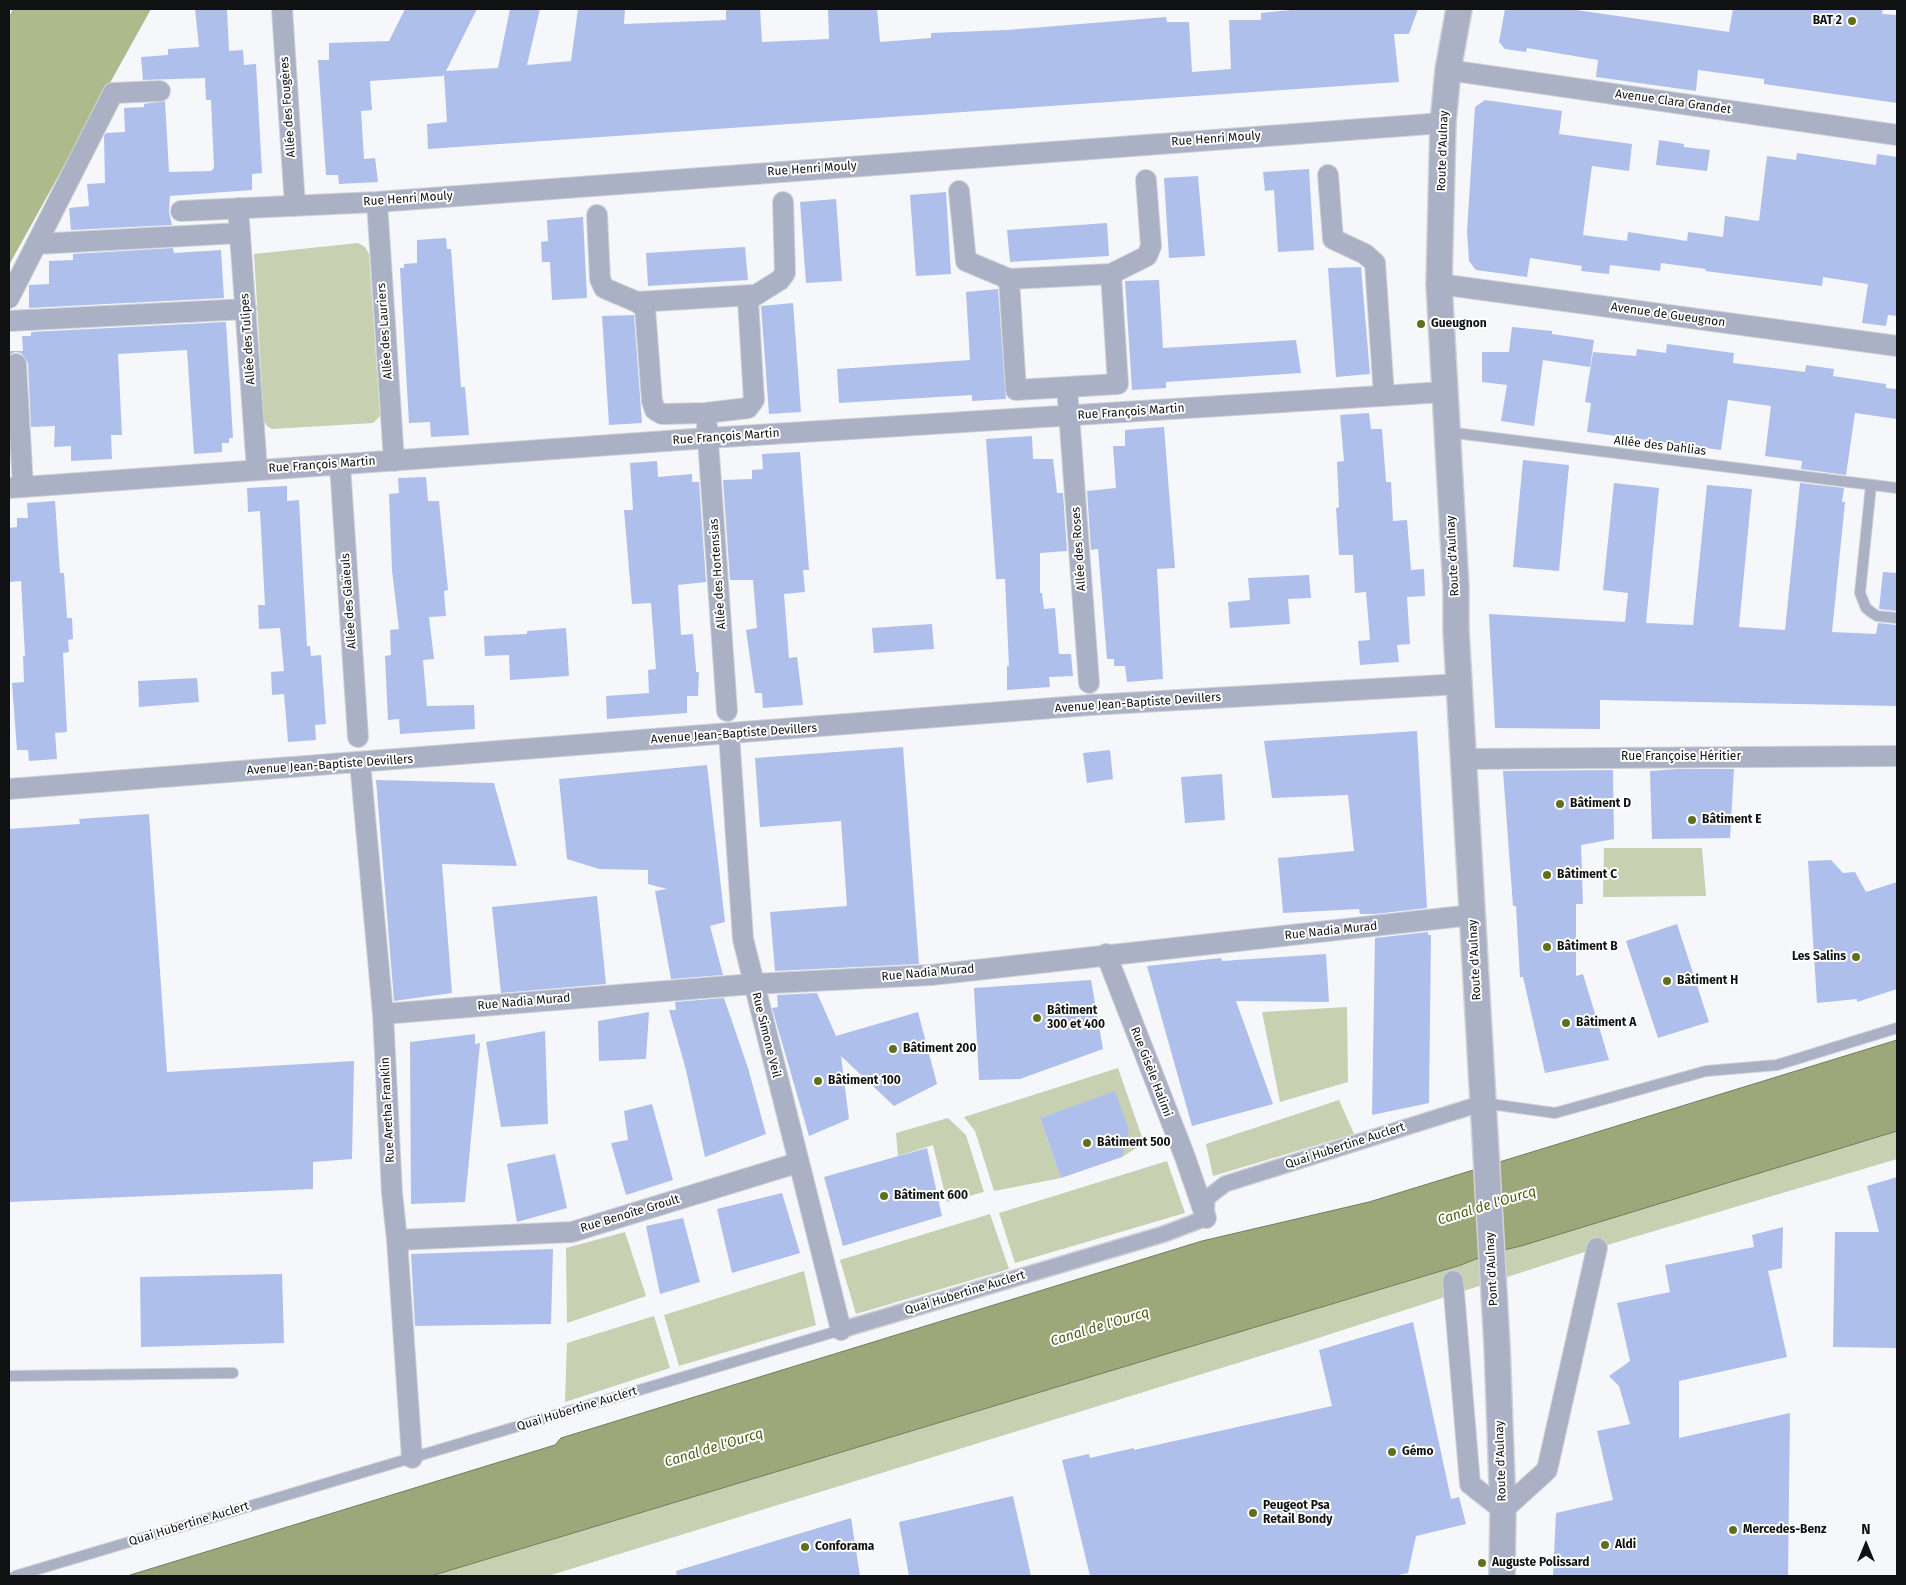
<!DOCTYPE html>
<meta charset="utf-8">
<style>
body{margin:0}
#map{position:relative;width:1906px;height:1585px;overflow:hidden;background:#f5f7fb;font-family:"Fira Sans",sans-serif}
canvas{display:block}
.frame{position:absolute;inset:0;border:10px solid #101112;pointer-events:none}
.north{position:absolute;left:1841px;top:1520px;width:50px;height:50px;-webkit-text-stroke:4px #fff;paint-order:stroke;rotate:0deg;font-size:14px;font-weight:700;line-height:20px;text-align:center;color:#101112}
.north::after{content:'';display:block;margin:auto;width:18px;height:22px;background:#101112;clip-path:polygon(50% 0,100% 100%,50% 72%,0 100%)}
</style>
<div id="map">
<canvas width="1906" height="1585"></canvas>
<div class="frame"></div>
<div class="north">N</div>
</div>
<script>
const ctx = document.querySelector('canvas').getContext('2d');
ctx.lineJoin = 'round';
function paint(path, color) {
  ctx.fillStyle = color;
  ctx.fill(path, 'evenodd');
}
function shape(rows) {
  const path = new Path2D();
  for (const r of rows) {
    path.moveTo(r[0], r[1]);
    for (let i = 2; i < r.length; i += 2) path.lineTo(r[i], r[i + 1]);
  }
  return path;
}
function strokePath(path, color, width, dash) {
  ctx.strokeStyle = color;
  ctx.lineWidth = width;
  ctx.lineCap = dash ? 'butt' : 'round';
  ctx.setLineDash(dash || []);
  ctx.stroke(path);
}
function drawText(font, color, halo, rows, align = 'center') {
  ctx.font = font + ' "Fira Sans",sans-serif';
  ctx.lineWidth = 4;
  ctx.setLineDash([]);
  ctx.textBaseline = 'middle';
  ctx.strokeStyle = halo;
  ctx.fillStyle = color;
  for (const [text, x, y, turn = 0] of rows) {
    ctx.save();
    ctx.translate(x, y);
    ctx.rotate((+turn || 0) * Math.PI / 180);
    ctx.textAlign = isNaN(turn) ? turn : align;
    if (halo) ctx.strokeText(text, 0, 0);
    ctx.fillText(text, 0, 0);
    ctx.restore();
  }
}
const green = shape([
 [358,243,365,247,369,254,380,416,373,423,272,429,267,426,264,422,254,254],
 [1604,848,1702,848,1706,896,1603,897],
 [1347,1007,1348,1082,1280,1102,1262,1012],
 [1118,1068,1144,1143,1122,1157,1115,1092,1040,1118,1061,1178,994,1191,975,1131,964,1117],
 [1339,1100,1354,1134,1213,1176,1206,1144],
 [948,1118,966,1135,984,1192,947,1202,933,1145,898,1156,896,1133],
 [1897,1129,1897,1159,1597,1248,1312,1340,548,1576,431,1576,1461,1265,1491,1253],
 [1167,1161,1185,1213,1015,1263,999,1213],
 [990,1214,1009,1269,856,1314,840,1260],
 [625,1232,646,1296,567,1323,566,1248],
 [804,1271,816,1325,679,1366,664,1315],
 [654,1316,670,1368,565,1402,567,1343]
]);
const forest = shape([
 [13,9,151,9,9,265,9,17]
]);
const water = shape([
 [1897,1040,1897,1131,1521,1246,1491,1253,1461,1265,431,1576,127,1576,555,1445,561,1438,1202,1241,1369,1202,1897,1040]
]);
const building = shape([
 [195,9,227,9,229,51,243,50,244,65,256,64,262,173,252,174,252,190,170,196,169,212,172,225,71,230,69,208,89,206,87,184,105,183,104,136,106,133,125,132,124,108,144,107,144,104,165,101,169,172,211,171,214,168,211,100,206,100,205,78,143,80,141,57,168,55,168,49,199,47],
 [405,9,477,9,446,71,498,68,510,9,540,9,527,65,571,61,578,9,625,9,624,24,726,20,726,9,760,9,762,42,829,39,828,9,877,9,880,42,931,38,931,33,1007,30,1166,17,1167,22,1189,22,1192,72,1231,69,1229,20,1261,20,1261,13,1300,9,1418,9,1409,34,1394,34,1399,82,702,130,428,149,427,124,447,122,444,74,443,76,370,81,372,110,361,111,364,159,375,158,378,182,339,184,338,175,326,175,318,60,329,60,329,43,389,41],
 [1505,9,1569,9,1729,32,1733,9,1883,9,1882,14,1897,15,1897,103,1764,84,1764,79,1698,70,1696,91,1596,77,1598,60,1527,48,1526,52,1505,49,1499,42],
 [1485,100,1562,111,1559,134,1632,144,1629,171,1592,166,1583,235,1627,241,1628,232,1687,241,1688,232,1723,237,1725,216,1759,221,1767,156,1796,160,1797,153,1876,165,1877,154,1897,157,1897,316,1888,315,1886,326,1862,323,1868,284,1823,277,1822,286,1705,271,1706,269,1661,263,1660,271,1610,265,1609,274,1581,271,1582,266,1530,258,1527,277,1476,270,1469,261,1467,231,1475,107],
 [1659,140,1684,144,1684,147,1710,150,1707,171,1656,165],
 [1309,169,1314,250,1278,252,1274,190,1265,191,1263,172],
 [1198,176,1205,256,1169,258,1164,178],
 [946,192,951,274,916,276,910,195],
 [836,199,842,281,806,283,800,202],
 [583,217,587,298,552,300,550,262,542,262,541,242,548,241,547,220],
 [1107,223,1109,256,1010,262,1007,230],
 [446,238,447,249,451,249,461,387,465,387,469,435,431,437,430,422,409,423,400,268,404,268,404,264,417,263,417,240],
 [745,247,748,280,648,286,646,253],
 [173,248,174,253,221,250,224,298,29,308,29,285,49,284,49,261,73,260,73,254],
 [1361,267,1370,374,1336,377,1328,268],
 [1159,280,1163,348,1296,340,1301,373,1166,382,1166,388,1132,390,1125,281],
 [998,289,1006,399,972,401,972,395,839,403,837,369,970,360,966,292],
 [793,303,801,412,769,414,761,306],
 [634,315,642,423,609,425,602,316],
 [226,322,233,438,229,438,229,443,222,443,222,452,194,454,187,350,118,354,122,435,111,435,112,459,71,461,71,446,54,447,55,426,31,427,28,363,21,353,15,352,9,355,9,351,23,351,22,336,31,336,31,332],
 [1512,327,1552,331,1552,334,1594,340,1590,367,1543,360,1534,426,1501,421,1507,385,1482,382,1482,352,1509,352],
 [1667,344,1734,353,1733,363,1805,372,1806,365,1834,369,1833,376,1886,384,1886,388,1897,389,1897,419,1855,413,1846,475,1801,469,1802,461,1765,456,1771,406,1728,400,1721,450,1587,432,1591,403,1585,402,1593,352,1636,356,1637,349,1666,353],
 [1369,413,1371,429,1382,429,1386,482,1391,482,1393,521,1407,520,1411,570,1424,569,1425,596,1407,597,1410,644,1397,645,1399,662,1360,665,1358,641,1370,640,1366,592,1355,593,1353,555,1339,555,1336,508,1339,507,1337,462,1344,461,1340,415],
 [1164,427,1175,568,1157,569,1163,679,1127,682,1125,666,1114,666,1114,659,1107,659,1098,549,1091,550,1087,491,1116,488,1113,446,1125,446,1125,430],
 [1032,436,1033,459,1053,459,1057,493,1063,493,1067,551,1040,553,1040,593,1042,593,1044,609,1055,608,1059,654,1071,654,1073,676,1049,677,1050,687,1007,690,1007,666,1009,666,1005,579,996,579,986,439],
 [800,452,809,570,803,570,805,592,784,594,789,658,797,657,803,705,763,708,762,693,755,693,746,630,757,628,753,580,730,580,723,480,752,479,752,470,763,469,762,454],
 [1523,460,1569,465,1559,571,1513,567],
 [657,461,658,477,692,474,692,482,699,482,706,582,678,585,681,635,693,634,696,669,696,672,699,672,698,696,687,696,687,713,607,719,606,696,649,693,648,670,656,669,651,603,632,604,624,510,633,510,630,463],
 [426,477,428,501,439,501,448,590,444,591,446,616,429,617,434,659,423,660,427,706,474,705,475,729,400,734,399,719,388,720,385,656,391,655,390,630,399,629,392,570,389,494,399,493,398,478],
 [1614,483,1659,488,1646,623,1693,625,1707,485,1752,489,1739,627,1785,630,1800,483,1844,488,1842,502,1845,502,1832,632,1876,634,1878,623,1897,625,1897,706,1600,700,1600,729,1495,728,1489,614,1625,622,1628,593,1603,590],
 [287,486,287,501,299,500,307,646,310,646,311,656,321,655,326,724,315,725,316,740,288,742,284,694,272,695,271,672,284,671,280,628,259,629,258,605,265,605,260,511,248,512,247,488],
 [55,501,60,573,64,573,67,618,72,618,73,639,68,640,69,652,63,653,67,732,55,733,57,759,29,761,28,750,17,750,12,683,24,682,23,656,25,656,21,581,9,582,9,528,17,527,17,518,28,518,27,503],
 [1883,572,1897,573,1897,611,1879,609],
 [1309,575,1311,598,1288,599,1290,624,1230,628,1228,602,1250,600,1248,578],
 [932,624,934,649,874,653,872,628],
 [566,628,569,676,510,680,509,655,485,656,484,636,527,634,527,631],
 [197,678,199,702,139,707,138,681],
 [1417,731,1427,908,1375,914,1360,914,1359,909,1283,913,1278,858,1354,851,1348,795,1272,798,1264,741],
 [903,747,919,964,775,971,770,912,847,906,841,821,760,827,755,758],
 [1110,750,1113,779,1087,783,1083,753],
 [707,765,725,922,710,926,723,975,671,979,655,891,667,889,648,884,648,870,599,869,567,859,559,779],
 [1678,769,1734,769,1730,838,1652,839,1650,771],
 [1613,770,1614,839,1581,845,1583,904,1576,904,1576,976,1583,974,1609,1060,1545,1073,1523,977,1520,977,1516,906,1513,906,1503,771],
 [1222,774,1225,820,1185,823,1181,777],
 [376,780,494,783,517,866,442,864,452,993,394,1001],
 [149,814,167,1072,354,1061,352,1159,313,1162,313,1189,9,1202,9,829,80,824,79,819],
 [1831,860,1843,873,1855,872,1866,892,1897,882,1897,989,1857,1002,1857,999,1817,1003,1808,861],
 [597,896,606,984,501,993,492,907],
 [1677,924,1709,1022,1658,1038,1626,941],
 [1428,932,1428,935,1431,935,1429,1103,1372,1115,1375,938],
 [1326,954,1329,1002,1236,1001,1273,1104,1192,1126,1147,966,1221,958,1222,961],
 [1091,980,1103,1049,1020,1079,979,1080,974,988],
 [817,993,836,1036,918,1012,937,1084,894,1106,841,1056,849,1119,809,1136,772,1008,778,1007,777,995],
 [724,998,748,1068,766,1134,705,1157,686,1070,669,1010,676,1010,675,1002],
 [649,1012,646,1059,599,1061,598,1021],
 [545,1031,548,1124,501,1127,486,1042],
 [475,1034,475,1044,480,1043,465,1202,411,1204,410,1042],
 [1115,1091,1129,1130,1122,1157,1061,1178,1040,1118],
 [652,1104,673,1180,626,1195,611,1143,628,1140,624,1111],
 [927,1148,942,1216,843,1246,824,1177],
 [555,1154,567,1208,517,1222,507,1164],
 [1897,1177,1897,1348,1833,1347,1835,1232,1879,1232,1867,1186],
 [782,1193,800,1253,732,1273,717,1209],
 [683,1218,700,1282,660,1294,646,1226],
 [1783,1227,1782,1268,1768,1271,1787,1357,1679,1381,1679,1438,1790,1413,1788,1576,1553,1576,1556,1513,1613,1500,1597,1431,1630,1424,1619,1386,1609,1376,1630,1361,1617,1303,1670,1292,1665,1265,1754,1247,1752,1235],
 [553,1249,551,1324,415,1326,411,1254],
 [282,1274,284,1343,141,1347,140,1277],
 [1413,1322,1451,1499,1459,1497,1466,1524,1416,1536,1408,1573,1394,1576,1090,1576,1062,1460,1089,1454,1090,1458,1134,1448,1134,1450,1332,1406,1319,1350],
 [1013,1496,1031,1576,909,1576,899,1522],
 [851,1518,860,1576,677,1576,676,1571]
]);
const service = shape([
 [1447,432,1897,488],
 [1871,485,1860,593,1866,608,1871,612,1877,616,1897,618],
 [1483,1103,1555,1113,1706,1071,1777,1065,1897,1028],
 [9,1376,233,1373],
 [15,1576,841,1330]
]);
const pedestrian = shape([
 [841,1330,1164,1234,1206,1218,1207,1198,1225,1184,1483,1103]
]);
const minor = shape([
 [282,9,295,206],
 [1448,70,1897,135],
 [1328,175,1333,239,1365,254,1375,263,1384,396],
 [959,191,966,261,1009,279,1016,390,1118,384,1111,274,1147,256,1151,246,1146,180],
 [377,202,394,461],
 [238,208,257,470],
 [181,211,377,202,1443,123],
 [597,215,600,279,604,288,637,302,645,308,652,401,655,410,662,414,706,413,748,408,754,400,748,300,780,280,785,273,783,202],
 [36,244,240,233],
 [1009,279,1111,274],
 [1439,284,1897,346],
 [9,298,113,93,160,91],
 [637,302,753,295],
 [9,321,246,309],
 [16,364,23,487],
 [1067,387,1089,683],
 [707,426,727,711],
 [340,465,358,737],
 [9,488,708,438,1444,392],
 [729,734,743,939,841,1330],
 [1464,759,1897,756],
 [360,762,383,1014,392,1193,397,1240,412,1458],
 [9,789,1091,705,1460,684],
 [1106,954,1185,1157,1206,1218],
 [383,1014,753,984,931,975,1472,915],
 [397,1240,572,1232,797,1163],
 [1453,1281,1470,1484,1503,1510,1547,1470,1597,1248]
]);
const tertiary = shape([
 [1459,9,1448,70,1443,123,1439,284,1456,588,1456,630,1497,1345,1503,1510,1502,1576]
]);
const markers = [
 [1852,21,5,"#5f6f1b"],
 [1421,324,5,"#5f6f1b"],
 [1560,804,5,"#5f6f1b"],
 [1692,820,5,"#5f6f1b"],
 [1547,875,5,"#5f6f1b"],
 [1547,947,5,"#5f6f1b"],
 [1856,957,5,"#5f6f1b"],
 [1667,981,5,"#5f6f1b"],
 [1037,1018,5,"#5f6f1b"],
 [1566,1023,5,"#5f6f1b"],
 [893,1049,5,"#5f6f1b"],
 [818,1081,5,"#5f6f1b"],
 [1087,1143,5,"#5f6f1b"],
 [884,1196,5,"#5f6f1b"],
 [1392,1452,5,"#5f6f1b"],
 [1253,1513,5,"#5f6f1b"],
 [1733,1530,5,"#5f6f1b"],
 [1605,1545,5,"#5f6f1b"],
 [805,1547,5,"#5f6f1b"],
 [1482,1563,5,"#5f6f1b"]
];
const poiNames = [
 ["BAT 2",1842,21,"right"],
 ["Gueugnon",1431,324],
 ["Bâtiment D",1570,804],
 ["Bâtiment E",1702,820],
 ["Bâtiment C",1557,875],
 ["Bâtiment B",1557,947],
 ["Les Salins",1846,957,"right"],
 ["Bâtiment H",1677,981],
 ["Bâtiment",1047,1011],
 ["300 et 400",1047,1025],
 ["Bâtiment A",1576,1023],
 ["Bâtiment 200",903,1049],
 ["Bâtiment 100",828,1081],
 ["Bâtiment 500",1097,1143],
 ["Bâtiment 600",894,1196],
 ["Gémo",1402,1452],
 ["Peugeot Psa",1263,1506],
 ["Retail Bondy",1263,1520],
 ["Mercedes-Benz",1743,1530],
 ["Aldi",1615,1545],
 ["Conforama",815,1547],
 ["Auguste Polissard",1492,1563]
];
const streetNames = [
 ["Avenue Clara Grandet",1673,102,8],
 ["Allée des Fougères",288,107,-94],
 ["Rue Henri Mouly",1216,139,-4],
 ["Route d'Aulnay",1443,151,-88],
 ["Rue Henri Mouly",812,169,-4],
 ["Rue Henri Mouly",408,199,-4],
 ["Avenue de Gueugnon",1668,315,8],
 ["Allée des Lauriers",385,331,-94],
 ["Allée des Tulipes",248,339,-94],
 ["Rue François Martin",1131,412,-4],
 ["Rue François Martin",726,437,-4],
 ["Allée des Dahlias",1660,446,7],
 ["Rue François Martin",322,465,-4],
 ["Allée des Roses",1079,549,-94],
 ["Route d'Aulnay",1453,556,-93],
 ["Allée des Hortensias",718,574,-94],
 ["Allée des Glaïeuls",349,601,-94],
 ["Avenue Jean-Baptiste Devillers",1138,703,-4],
 ["Avenue Jean-Baptiste Devillers",734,734,-4],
 ["Rue Françoise Héritier",1681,757],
 ["Avenue Jean-Baptiste Devillers",330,765,-4],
 ["Rue Nadia Murad",1331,931,-6],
 ["Route d'Aulnay",1475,960,-93],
 ["Rue Nadia Murad",928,973,-5],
 ["Rue Nadia Murad",524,1002,-5],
 ["Rue Simone Veil",766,1035,76],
 ["Rue Gisèle Halimi",1151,1072,69],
 ["Rue Aretha Franklin",388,1110,-93],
 ["Quai Hubertine Auclert",1345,1146,-18],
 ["Rue Benoîte Groult",630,1214,-17],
 ["Pont d'Aulnay",1492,1269,-93],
 ["Quai Hubertine Auclert",965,1293,-17],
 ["Quai Hubertine Auclert",577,1409,-17],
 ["Route d'Aulnay",1501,1461,-92],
 ["Quai Hubertine Auclert",189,1524,-17]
];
const waterNames = [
 ["Canal de l'Ourcq",1487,1206,-17],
 ["Canal de l'Ourcq",1100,1327,-17],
 ["Canal de l'Ourcq",714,1448,-17]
];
paint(green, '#c7d0b0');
paint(forest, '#adba8b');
paint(water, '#9ca87a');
strokePath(water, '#727b5b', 1);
paint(building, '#afbfec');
strokePath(service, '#d0d2d6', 12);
strokePath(pedestrian, '#d0d2d6', 18);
strokePath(minor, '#d0d2d6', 22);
strokePath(tertiary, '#d0d2d6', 28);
strokePath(service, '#aab1c5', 10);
strokePath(pedestrian, '#aab1c5', 15);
strokePath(minor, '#aab1c5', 20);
strokePath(tertiary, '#aab1c5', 25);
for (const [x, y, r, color] of markers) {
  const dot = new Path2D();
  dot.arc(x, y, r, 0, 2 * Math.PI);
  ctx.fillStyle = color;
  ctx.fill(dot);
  strokePath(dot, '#fff', 2);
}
drawText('bold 12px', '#101112', '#fff', poiNames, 'left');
drawText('12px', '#101112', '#fff', streetNames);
drawText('italic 14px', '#4f5d15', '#fff', waterNames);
</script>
